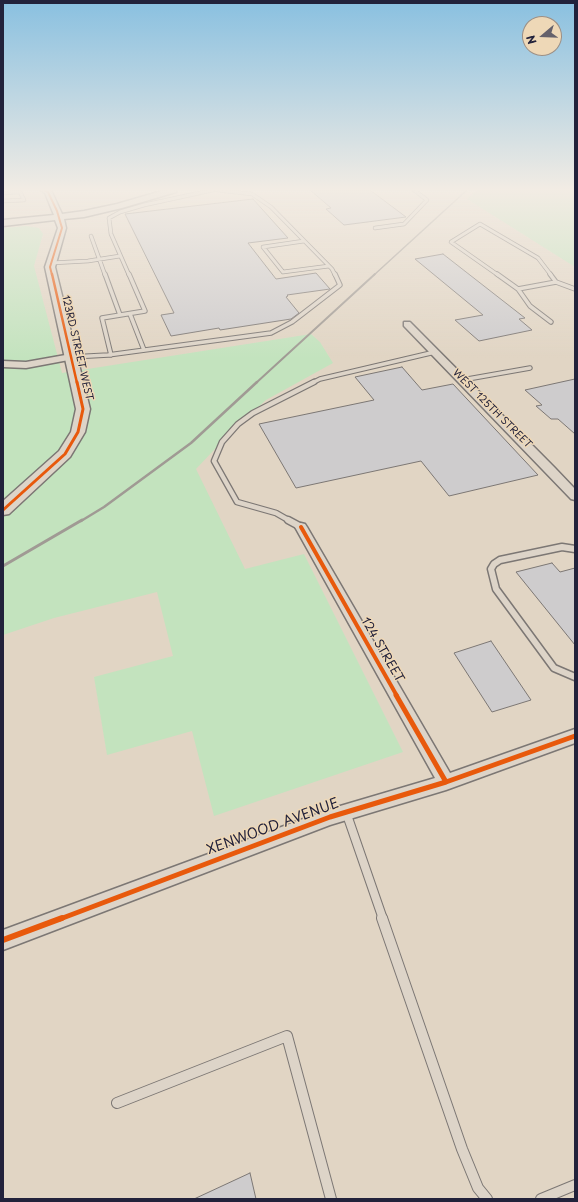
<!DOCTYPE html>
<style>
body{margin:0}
#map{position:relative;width:578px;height:1202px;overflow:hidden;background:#e1d5c4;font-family:"Playpen Sans",sans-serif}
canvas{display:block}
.frame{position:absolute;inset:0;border:4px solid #22223b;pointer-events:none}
.north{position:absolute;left:522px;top:16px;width:40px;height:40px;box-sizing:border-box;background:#eed8b7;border:1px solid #9c8f85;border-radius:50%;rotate:251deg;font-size:11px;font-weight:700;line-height:16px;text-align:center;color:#22223b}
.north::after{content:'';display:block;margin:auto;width:14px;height:18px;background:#65616b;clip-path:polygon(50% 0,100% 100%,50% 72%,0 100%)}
</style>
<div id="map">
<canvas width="578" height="1202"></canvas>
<div class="frame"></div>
<div class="north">N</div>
</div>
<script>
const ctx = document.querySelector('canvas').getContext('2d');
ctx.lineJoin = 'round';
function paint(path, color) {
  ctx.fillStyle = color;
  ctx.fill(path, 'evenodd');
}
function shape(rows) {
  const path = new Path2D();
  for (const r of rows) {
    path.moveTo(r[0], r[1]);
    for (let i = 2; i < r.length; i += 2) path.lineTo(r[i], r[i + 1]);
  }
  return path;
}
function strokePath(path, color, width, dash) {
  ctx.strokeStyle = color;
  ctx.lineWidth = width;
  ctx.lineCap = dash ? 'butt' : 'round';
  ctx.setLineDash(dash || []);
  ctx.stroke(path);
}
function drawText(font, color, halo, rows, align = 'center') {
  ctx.font = font + ' "Playpen Sans",sans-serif';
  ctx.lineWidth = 3;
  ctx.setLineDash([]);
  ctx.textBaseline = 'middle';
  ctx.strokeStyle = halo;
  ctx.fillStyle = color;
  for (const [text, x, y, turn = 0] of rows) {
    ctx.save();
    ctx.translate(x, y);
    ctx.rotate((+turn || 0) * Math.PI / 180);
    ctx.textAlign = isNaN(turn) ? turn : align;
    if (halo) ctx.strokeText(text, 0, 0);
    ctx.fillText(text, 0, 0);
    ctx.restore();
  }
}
const green = shape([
 [477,190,575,190,575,267,467,199],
 [26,226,39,228,43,234,34,266,62,373,311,334,320,342,333,363,266,400,232,431,196,469,245,569,304,554,403,752,214,816,192,731,107,755,94,677,173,656,157,592,54,618,3,635,3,228]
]);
const building = shape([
 [310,190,370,190,406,217,344,225,326,209,331,208,310,190],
 [253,199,288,238,248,243,276,279,316,273,330,289,287,295,288,296,286,297,299,313,291,319,220,330,219,328,171,336,161,315,174,313,125,214,253,199],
 [443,254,525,318,519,319,532,330,479,341,455,320,483,315,415,259,443,254],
 [402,367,422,390,453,384,538,475,449,496,421,461,296,488,259,424,374,400,355,377,402,367],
 [575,379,575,434,558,419,551,419,536,406,542,405,525,390,575,379],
 [552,563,560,572,575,568,575,645,516,572,552,563],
 [491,641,531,700,492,712,454,653,491,641],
 [250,1173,256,1199,194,1199,250,1173]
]);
const laneFar5 = shape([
 [217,190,252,194,271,207,332,269,335,275],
 [3,193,20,192,24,200,3,201],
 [375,228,404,224,427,200,414,190],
 [91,236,105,275],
 [304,241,263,247,283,272,329,266],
 [51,263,88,261,120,256],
 [129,275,111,234,109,218,120,212,144,205,213,190],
 [498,275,451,242,480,224,538,258,551,275]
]);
const laneFar4 = shape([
 [105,274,120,315],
 [497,274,518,289,556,282],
 [550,274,556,282],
 [556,282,575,289],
 [518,289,530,306,551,322],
 [130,314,144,350],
 [111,355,102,318,145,311,129,274],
 [71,357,108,355,271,333,292,322,340,285,335,274],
 [462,380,530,368],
 [312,383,320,379,435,352]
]);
const laneFar3 = shape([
 [290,521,276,513,237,502,214,461,222,442,238,424,253,413,314,382]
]);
const laneFar2 = shape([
 [288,520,301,527],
 [575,549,562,547,500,560,494,564,491,569,496,589,554,668,575,677]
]);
const laneFar1 = shape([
 [346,812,383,919]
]);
const lane = shape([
 [382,918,462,1149,478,1188,487,1199],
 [117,1103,287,1036,331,1199],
 [541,1199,575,1185]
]);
const street = shape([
 [404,322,410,322,555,468,575,489,575,500,571,499,404,326,404,322],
 [71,354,74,355,75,357,74,359,26,368,3,367,3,361,26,362,71,354],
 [301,523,305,524,307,527,450,773,575,729,575,743,446,790,330,825,3,950,3,930,330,809,435,778,295,527,297,524,301,523]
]);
const secondary = shape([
 [40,190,51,190,62,214,84,211,117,204,165,190,177,190,176,192,122,208,84,217,64,219,66,228,55,267,90,409,85,432,70,457,9,514,3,515,3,501,59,451,71,432,76,409,45,267,58,228,55,220,3,226,3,220,54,215,45,193,40,190]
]);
const railFar3 = shape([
 [374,275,467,190]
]);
const railFar2 = shape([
 [256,383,375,274]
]);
const railFar1 = shape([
 [81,521,104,507,191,443,257,382]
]);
const rail = shape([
 [3,566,82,520]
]);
const cyclewayFar5 = shape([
 [44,190,48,192,57,211,62,228,50,267,52,275]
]);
const cyclewayFar4 = shape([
 [52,274,77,383]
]);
const cyclewayFar3 = shape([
 [3,510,65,454,78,432,83,409,77,382]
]);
const cyclewayFar2 = shape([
 [301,527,397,696]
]);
const cyclewayFar1 = shape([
 [396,695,446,782],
 [60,919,330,817,446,782,575,736]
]);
const cycleway = shape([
 [3,940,62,918]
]);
const farStreetnames = [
 ["123RD STREET WEST",77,348,77],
 ["WEST 125TH STREET",492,409,45]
];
const streetNames = [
 ["124 STREET",382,650,60]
];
const nearStreetnames = [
 ["XENWOOD AVENUE",273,827,-20]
];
paint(green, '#c3e3be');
paint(building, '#cecccd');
strokePath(building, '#7c7774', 1);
strokePath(laneFar5, '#7c7774', 4.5);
strokePath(laneFar4, '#7c7774', 5.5);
strokePath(laneFar3, '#7c7774', 7);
strokePath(laneFar2, '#7c7774', 9);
strokePath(laneFar1, '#7c7774', 10);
strokePath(lane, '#7c7774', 12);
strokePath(street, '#7c7774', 3);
strokePath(secondary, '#7c7774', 3);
strokePath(laneFar5, '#ddd4c8', 3);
strokePath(laneFar4, '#ddd4c8', 3.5);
strokePath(laneFar3, '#ddd4c8', 4.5);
strokePath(laneFar2, '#ddd4c8', 6);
strokePath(laneFar1, '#ddd4c8', 8);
strokePath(lane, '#ddd4c8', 10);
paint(street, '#ddd4c8');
paint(secondary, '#ddd4c8');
strokePath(railFar3, '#a09a94', 1.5);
strokePath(railFar2, '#a09a94', 2);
strokePath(railFar1, '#a09a94', 2.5);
strokePath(rail, '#a09a94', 3);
strokePath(cyclewayFar5, '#e8590c', 2);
strokePath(cyclewayFar4, '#e8590c', 2.5);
strokePath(cyclewayFar3, '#e8590c', 3);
strokePath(cyclewayFar2, '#e8590c', 4);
strokePath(cyclewayFar1, '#e8590c', 5);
strokePath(cycleway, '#e8590c', 6);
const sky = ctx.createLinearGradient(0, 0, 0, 358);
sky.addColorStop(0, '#89c0e0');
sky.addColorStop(0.53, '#f2ece4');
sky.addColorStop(1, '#f2ece400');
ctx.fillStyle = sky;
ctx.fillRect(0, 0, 578, 358);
drawText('10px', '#22223b', '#eed8b7', farStreetnames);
drawText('12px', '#22223b', '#eed8b7', streetNames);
drawText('14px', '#22223b', '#eed8b7', nearStreetnames);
</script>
